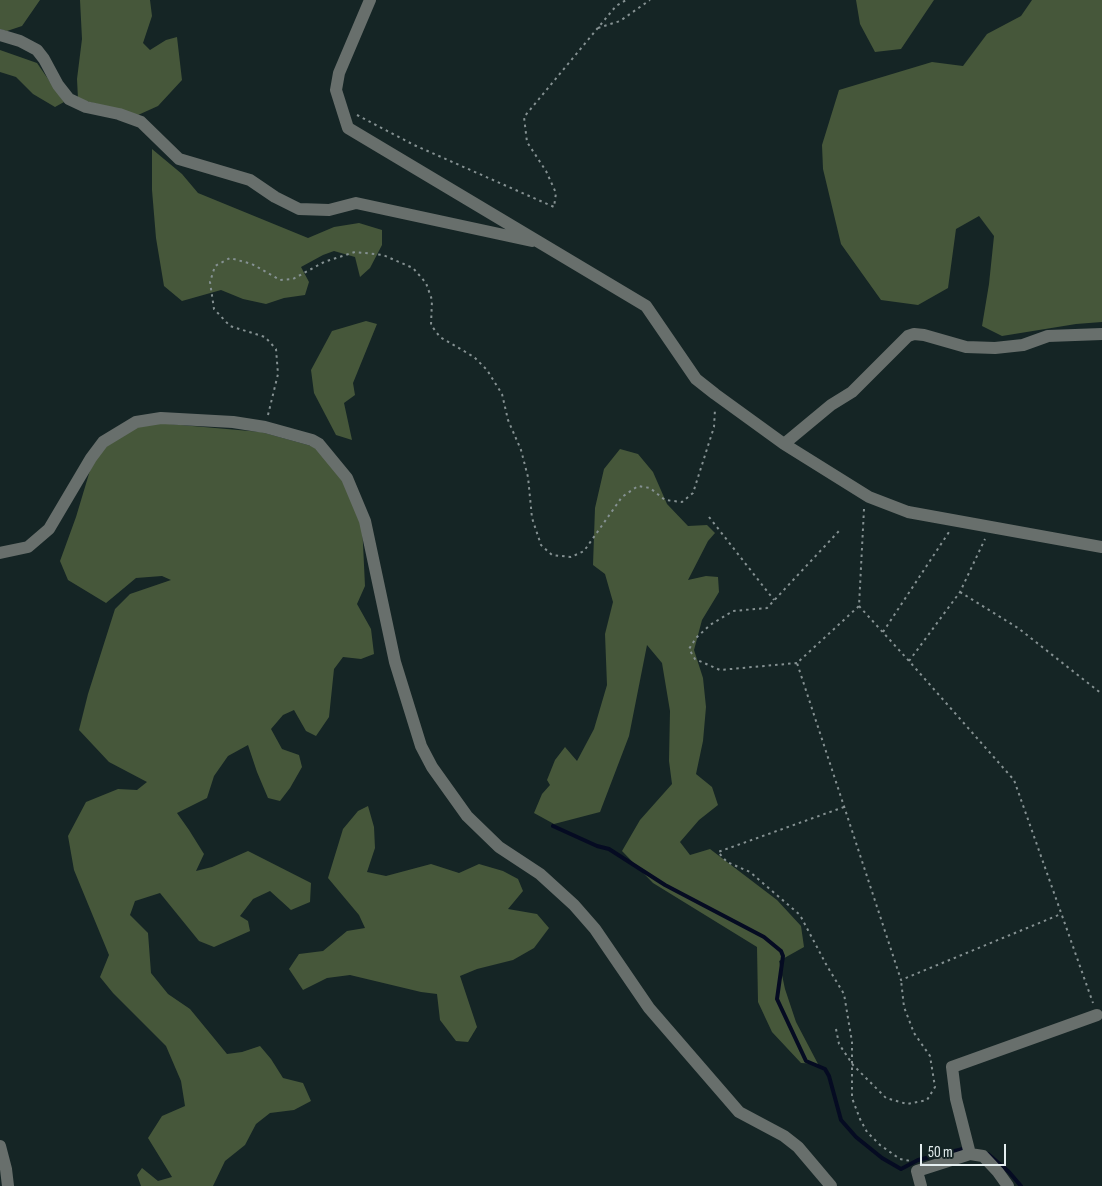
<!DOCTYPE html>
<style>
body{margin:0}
#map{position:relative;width:1102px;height:1186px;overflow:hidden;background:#152525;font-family:"Sofia Sans Condensed",sans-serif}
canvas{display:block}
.scale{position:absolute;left:920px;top:1144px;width:86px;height:22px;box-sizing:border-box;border:2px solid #e4eeef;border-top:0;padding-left:6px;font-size:15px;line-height:18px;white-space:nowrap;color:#e4eeef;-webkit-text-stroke:4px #152525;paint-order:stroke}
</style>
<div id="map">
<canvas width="1102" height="1186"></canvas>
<div class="scale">50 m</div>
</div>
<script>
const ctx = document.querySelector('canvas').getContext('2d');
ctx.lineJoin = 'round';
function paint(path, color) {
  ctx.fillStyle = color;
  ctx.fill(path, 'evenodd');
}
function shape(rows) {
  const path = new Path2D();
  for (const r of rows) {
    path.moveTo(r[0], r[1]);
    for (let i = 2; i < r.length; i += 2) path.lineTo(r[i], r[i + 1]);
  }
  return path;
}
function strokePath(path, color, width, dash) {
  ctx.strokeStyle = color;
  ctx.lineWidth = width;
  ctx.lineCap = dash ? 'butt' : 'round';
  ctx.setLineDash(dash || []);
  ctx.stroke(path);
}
const forest = shape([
 [0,0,40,0,22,26,7,31,0,29],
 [80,0,150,0,152,16,143,43,150,50,166,40,177,37,182,80,158,106,138,115,78,99,77,79,82,39],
 [856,0,934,0,901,49,875,52,860,24],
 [1032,0,1102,0,1102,322,1076,324,1002,336,982,326,989,284,994,236,979,216,956,229,948,288,918,305,881,300,841,244,823,169,822,145,839,90,932,62,963,66,987,34,1021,16],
 [0,50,37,63,64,102,55,107,33,94,16,77,0,72],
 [152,149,182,174,198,193,308,238,334,227,359,223,382,230,382,245,370,268,360,277,355,257,334,251,323,255,301,267,309,282,305,295,284,298,266,304,243,299,221,290,182,301,164,286,156,238,152,190],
 [366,321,377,324,353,383,355,395,344,403,352,440,336,435,314,393,311,370,332,331],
 [158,423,261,432,315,447,342,479,362,523,365,586,357,604,371,629,374,654,361,659,343,657,334,669,329,717,316,736,306,731,294,710,283,715,271,729,282,749,299,755,302,767,290,788,280,801,268,798,257,772,248,745,228,756,214,776,207,798,177,813,189,830,204,854,196,871,212,867,248,851,311,883,310,902,291,910,270,891,253,899,240,916,248,921,250,931,214,947,199,941,160,893,135,901,130,915,148,933,151,973,168,994,190,1009,227,1054,242,1052,260,1046,271,1059,283,1078,303,1083,311,1101,294,1110,270,1113,256,1124,245,1145,225,1161,213,1186,141,1186,137,1175,142,1168,158,1181,172,1177,148,1138,162,1116,185,1106,181,1081,166,1046,113,993,100,977,109,955,74,870,68,836,86,802,118,789,137,790,147,782,109,762,79,730,88,694,115,609,130,594,171,580,162,576,136,578,106,603,68,580,60,561,76,517,91,467,104,445,134,427],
 [620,449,638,454,653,472,667,504,688,526,707,525,715,533,708,541,688,580,706,576,718,577,719,592,702,620,694,650,703,678,706,707,703,741,696,774,712,787,718,805,699,820,680,842,690,855,710,849,777,900,801,926,804,947,779,961,785,989,796,1022,818,1064,801,1063,772,1032,758,1002,757,947,653,883,622,851,640,820,672,784,669,761,670,711,662,663,647,645,629,736,600,812,554,824,534,813,542,794,550,785,547,780,555,760,565,747,577,761,594,729,607,685,605,634,613,602,605,574,593,565,595,508,604,469],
 [368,806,374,827,375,848,367,872,386,876,431,864,459,873,479,864,503,871,518,879,523,891,508,909,537,914,549,928,534,948,513,960,477,969,460,976,477,1027,468,1042,456,1041,440,1020,437,994,421,992,350,975,327,978,303,990,289,969,299,954,323,951,347,931,365,928,359,915,328,878,343,829,358,811]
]);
const stream = shape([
 [553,826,597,846,609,849,665,885,764,937,781,951,783,956,777,999,806,1061,825,1069,829,1076,841,1120,856,1137,882,1158,901,1169,918,1160,967,1148],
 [988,1154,1009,1172,1021,1186]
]);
const path = shape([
 [598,28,620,21,650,0],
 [357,115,414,145,554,207,556,193,546,171,527,142,524,117,616,6,626,0],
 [268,415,278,374,276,349,265,337,230,326,214,309,210,282,215,266,230,258,252,264,280,280,293,279,324,262,355,252,383,255,413,268,426,283,432,300,431,325,440,337,474,357,487,370,502,394,508,420,521,450,528,477,532,518,541,545,552,555,571,557,584,551,622,497,638,486,650,488,665,500,682,502,693,493,714,427,715,409],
 [864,509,859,606,797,663,901,980,1061,914],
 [709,517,774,600],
 [960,592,1018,628,1102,694],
 [859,606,909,661,1014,780,1093,1003],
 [883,632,949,532],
 [909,661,960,592,985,539],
 [797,663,720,670,695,659,689,649,696,638,710,625,733,611,767,608,839,531],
 [844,807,718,852,727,862,750,872,800,915,827,966,844,994,852,1042,852,1098,860,1119,867,1132,880,1145,900,1159,911,1161],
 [836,1029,839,1044,853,1065,886,1098,907,1104,927,1100,935,1087,930,1056,914,1033,904,1007,901,980]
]);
const minor = shape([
 [370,0,339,73,336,90,348,128,646,306,696,379,715,394,784,444,869,497,908,512,1102,547],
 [0,35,20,41,37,50,44,59,58,85,69,99,86,107,119,114,141,122,179,159,250,180,275,197,299,209,329,210,356,203,532,241],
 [784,444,831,405,852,392,908,336,914,334,924,335,966,347,995,348,1023,345,1048,336,1102,334],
 [0,553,28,547,49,529,91,458,103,442,136,422,161,418,233,422,265,427,312,440,319,444,347,478,365,521,395,662,421,746,432,767,467,816,499,847,540,874,574,905,595,929,649,1008,739,1112,784,1136,798,1147,831,1186],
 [0,1146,6,1169,8,1186],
 [970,1154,956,1099,952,1067,1097,1015],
 [921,1186,917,1171,970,1154,983,1156,998,1172,1008,1186]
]);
paint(forest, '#46573a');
strokePath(stream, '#050b22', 4);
strokePath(path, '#859192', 2, [2.5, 4]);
strokePath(minor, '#686f6c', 12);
</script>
